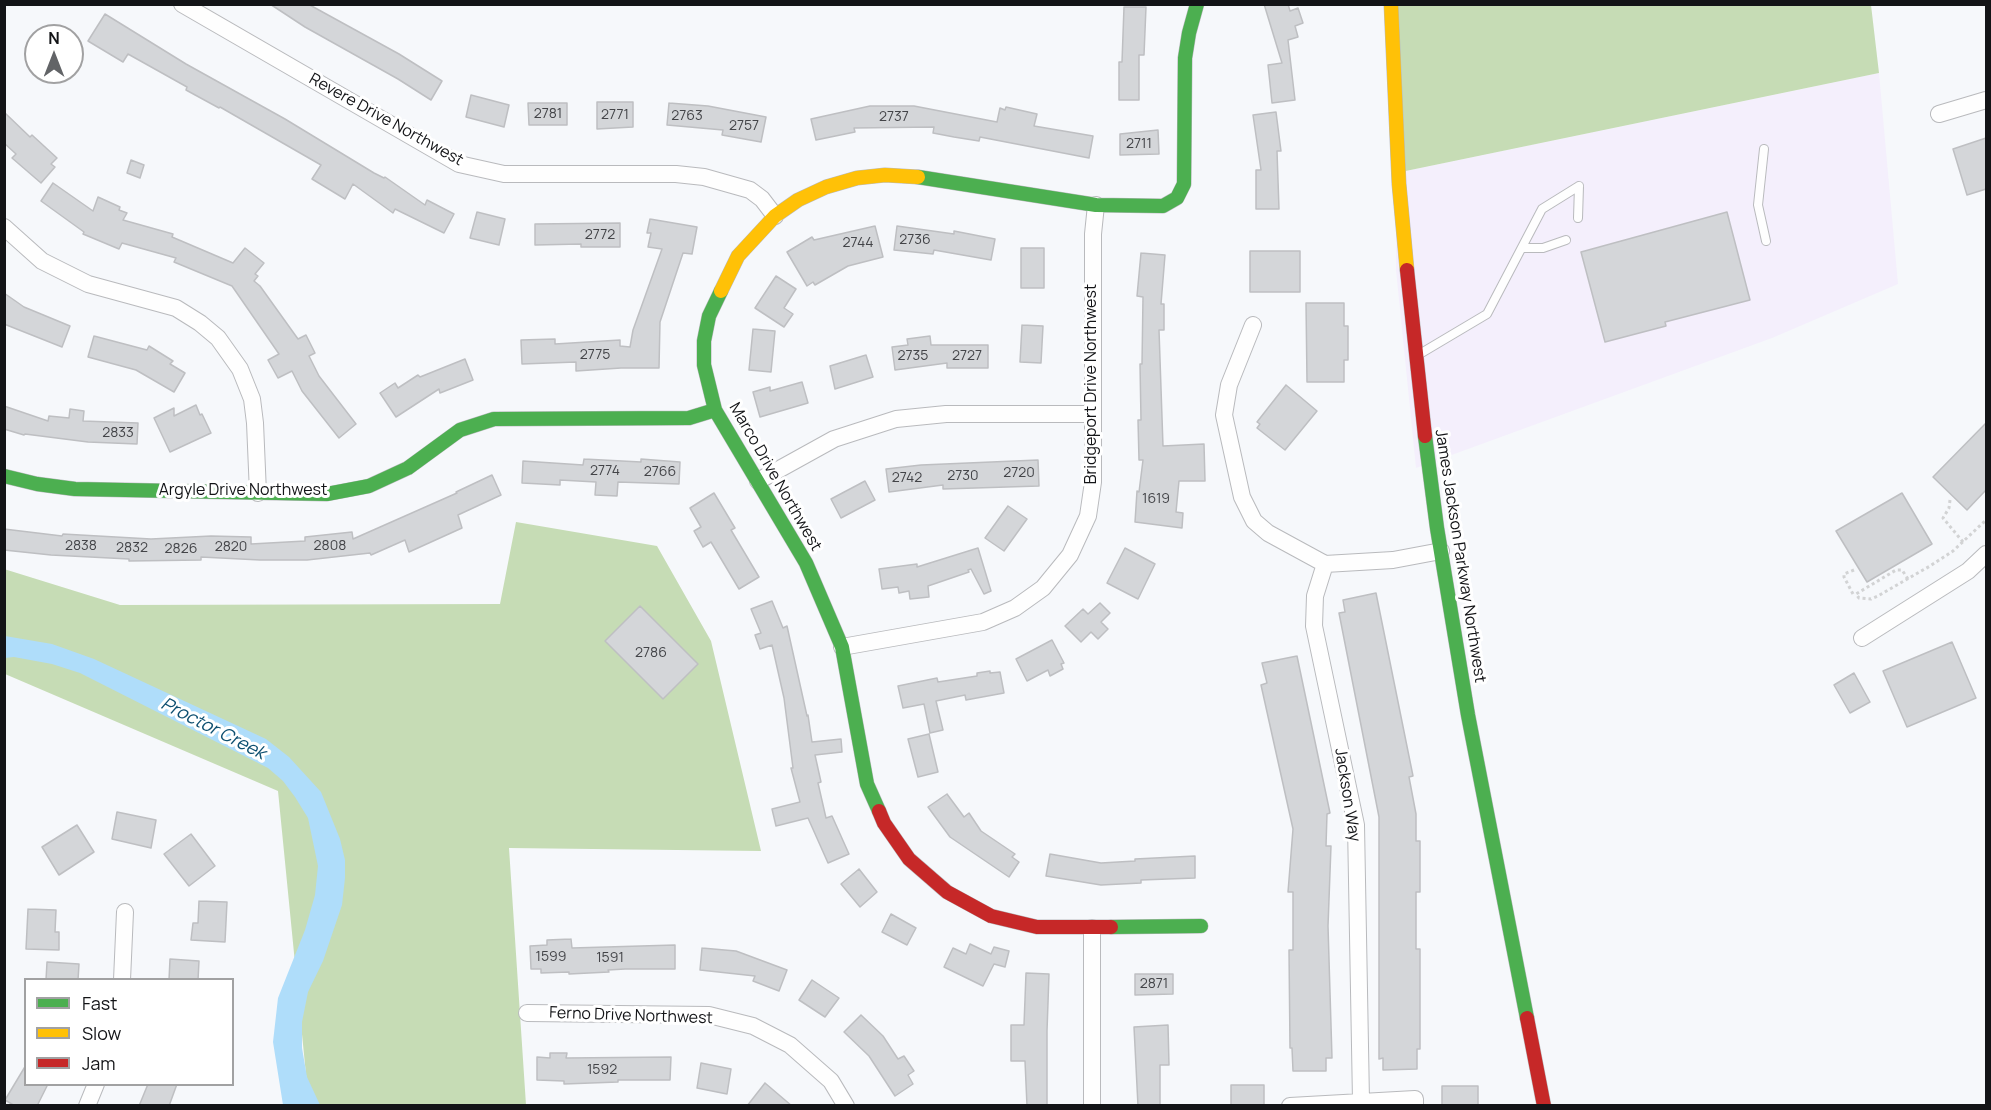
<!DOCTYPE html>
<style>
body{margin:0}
#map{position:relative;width:1991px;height:1110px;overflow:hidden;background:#f6f8fb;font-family:Manrope,sans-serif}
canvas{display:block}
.frame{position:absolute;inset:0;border:6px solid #131417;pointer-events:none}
.legend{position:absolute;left:24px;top:978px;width:210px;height:108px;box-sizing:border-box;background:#fff;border:2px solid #a1a1a2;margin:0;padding:8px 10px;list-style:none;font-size:18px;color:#131417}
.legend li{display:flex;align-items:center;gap:12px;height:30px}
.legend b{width:30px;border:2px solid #a1a1a2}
.north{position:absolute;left:24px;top:24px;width:60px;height:60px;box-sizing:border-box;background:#fff;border:2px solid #a1a1a2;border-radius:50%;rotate:0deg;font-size:16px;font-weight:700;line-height:24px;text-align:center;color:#131417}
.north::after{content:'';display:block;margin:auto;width:21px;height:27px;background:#626467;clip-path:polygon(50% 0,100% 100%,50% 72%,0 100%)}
</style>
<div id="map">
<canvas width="1991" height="1110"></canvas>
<div class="frame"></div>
<ul class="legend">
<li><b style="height:8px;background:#4caf50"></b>Fast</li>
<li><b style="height:8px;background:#ffc107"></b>Slow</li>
<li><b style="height:8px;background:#c62828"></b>Jam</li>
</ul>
<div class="north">N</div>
</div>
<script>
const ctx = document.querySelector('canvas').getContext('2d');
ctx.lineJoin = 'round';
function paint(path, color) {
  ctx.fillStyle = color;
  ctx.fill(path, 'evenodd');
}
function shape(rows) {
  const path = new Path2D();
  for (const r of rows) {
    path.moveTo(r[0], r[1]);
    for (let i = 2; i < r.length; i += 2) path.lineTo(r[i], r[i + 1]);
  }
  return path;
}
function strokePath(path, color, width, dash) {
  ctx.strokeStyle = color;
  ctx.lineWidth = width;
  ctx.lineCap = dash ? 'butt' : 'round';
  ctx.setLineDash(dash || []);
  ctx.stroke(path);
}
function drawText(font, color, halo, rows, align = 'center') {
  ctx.font = font + ' Manrope,sans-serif';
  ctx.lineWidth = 6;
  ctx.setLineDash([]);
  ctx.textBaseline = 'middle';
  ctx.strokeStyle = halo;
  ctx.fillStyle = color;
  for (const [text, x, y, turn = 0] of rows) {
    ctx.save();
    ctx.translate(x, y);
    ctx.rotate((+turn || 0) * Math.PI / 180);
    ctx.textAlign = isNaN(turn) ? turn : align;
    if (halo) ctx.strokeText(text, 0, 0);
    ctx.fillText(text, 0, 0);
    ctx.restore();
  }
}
const commercial = shape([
 [1879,73,1898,284,1772,338,1416,468,1396,270,1396,173]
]);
const forest = shape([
 [1396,5,1871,5,1879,73,1396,173],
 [516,522,657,546,711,641,761,851,509,848,526,1105,309,1105,278,791,5,674,4,569,120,605,500,604]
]);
const water = shape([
 [5,636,52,644,94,659,266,739,289,757,321,792,340,839,345,860,345,878,342,905,323,961,308,992,302,1022,302,1048,307,1077,320,1105,283,1105,273,1042,278,998,305,930,315,895,318,866,308,818,295,797,283,781,268,768,80,673,52,664,14,657,5,658]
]);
const building = shape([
 [270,4,308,4,399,54,442,81,431,100,398,79,305,27,270,4],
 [1264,4,1288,4,1290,11,1298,8,1303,23,1295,26,1298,37,1288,40,1295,100,1272,103,1268,65,1282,63,1264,4],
 [1124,7,1146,7,1144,55,1139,55,1139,100,1119,100,1119,62,1122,62,1124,7],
 [105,14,186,64,285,119,374,173,384,178,385,177,425,205,427,200,454,214,444,233,395,209,393,213,353,184,345,199,312,179,321,165,220,107,219,108,186,90,187,87,128,54,123,62,88,41,105,14],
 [471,95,509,105,504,127,466,117,471,95],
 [597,102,633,102,633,127,597,129,597,102],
 [528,103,567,103,567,125,529,125,528,103],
 [669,103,708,106,766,117,761,142,722,135,723,130,667,125,669,103],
 [870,106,914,106,997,122,1000,108,1005,110,1006,107,1037,114,1034,126,1093,136,1089,158,980,137,979,141,954,137,933,133,934,127,854,128,855,132,816,140,811,119,870,106],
 [4,112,30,137,32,135,57,158,51,164,55,167,41,183,12,158,16,154,4,143,4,112],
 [1276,112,1281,151,1277,151,1279,209,1256,209,1256,170,1261,170,1253,115,1276,112],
 [1158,130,1159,154,1120,155,1120,134,1158,130],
 [1986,138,1986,189,1967,195,1953,149,1986,138],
 [131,160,144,165,140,178,127,173,131,160],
 [53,183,93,211,98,197,120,207,119,210,127,213,123,220,173,234,172,237,233,263,245,248,264,263,255,274,258,276,254,281,260,286,298,339,306,335,315,353,309,356,319,376,356,424,339,438,302,391,292,371,278,378,268,360,279,354,232,286,174,262,176,258,122,243,119,249,83,234,84,232,41,201,53,183],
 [477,212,505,219,499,245,470,238,477,212],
 [1727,212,1750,300,1665,322,1666,326,1605,342,1581,252,1727,212],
 [650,219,697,227,692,254,683,253,660,322,659,368,621,368,576,371,576,362,522,364,521,340,555,339,555,344,620,340,620,346,630,347,633,330,662,249,648,247,651,233,647,233,650,219],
 [620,223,620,247,581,247,581,244,535,245,535,224,620,223],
 [875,226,883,257,848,266,815,285,813,282,807,286,787,252,812,237,814,240,875,226],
 [897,226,954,234,954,231,995,239,991,260,934,250,933,254,894,250,897,226],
 [1021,248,1044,248,1044,288,1021,288,1021,248],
 [1250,251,1300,251,1300,292,1250,292,1250,251],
 [1141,253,1165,255,1161,304,1164,304,1164,330,1159,330,1163,446,1204,444,1205,481,1179,481,1176,512,1183,513,1182,528,1135,522,1137,491,1139,492,1143,460,1139,460,1138,420,1141,420,1140,364,1142,364,1143,297,1137,296,1141,253],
 [776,276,796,289,784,308,793,314,784,327,755,308,776,276],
 [4,293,24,307,70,326,62,347,4,324,4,293],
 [1306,303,1344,303,1344,326,1348,326,1348,360,1344,360,1344,382,1307,382,1306,303],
 [1022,325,1043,326,1041,363,1020,362,1022,325],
 [753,329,775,331,771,372,749,370,753,329],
 [94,336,147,350,149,346,173,361,170,364,185,373,174,392,136,370,88,357,94,336],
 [930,336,931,345,988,345,988,368,947,368,947,363,895,370,892,347,908,345,907,339,930,336],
 [866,355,873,377,835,389,830,366,866,355],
 [465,359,473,380,440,393,439,389,396,417,380,393,395,383,398,388,418,375,420,377,465,359],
 [802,382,808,403,760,417,753,392,770,387,770,391,802,382],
 [1286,385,1317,411,1285,450,1257,428,1260,424,1257,422,1286,385],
 [196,405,200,415,202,414,211,433,170,452,154,418,174,408,174,416,196,405],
 [4,406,48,421,49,416,69,418,70,409,84,411,83,421,138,423,137,444,88,442,25,434,24,435,4,429,4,406],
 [1986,423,1986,490,1967,510,1933,477,1986,423],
 [584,459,641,462,641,459,680,462,679,484,618,482,617,496,595,495,596,482,560,480,560,485,522,483,523,461,583,465,584,459],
 [1038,460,1039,486,943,489,943,485,889,492,886,469,921,465,1038,460],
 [492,475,501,495,458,515,462,528,409,552,405,540,371,555,370,553,307,560,260,560,201,557,201,560,129,561,129,559,51,555,4,550,4,529,62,536,63,534,151,539,211,536,251,537,251,544,305,541,305,537,352,532,353,539,457,493,456,492,492,475],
 [865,481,875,500,841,518,831,499,865,481],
 [714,493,735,528,731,530,759,577,739,589,711,542,703,547,694,531,701,527,690,508,714,493],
 [1902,493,1932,544,1867,582,1836,531,1902,493],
 [1008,506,1027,519,1004,551,985,538,1008,506],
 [978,548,991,591,984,594,971,569,968,570,969,572,928,586,929,597,910,599,909,591,899,593,898,587,882,589,879,569,917,564,917,567,978,548],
 [1125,548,1155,564,1138,599,1107,583,1125,548],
 [1376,593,1413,776,1409,777,1416,814,1416,841,1420,841,1420,892,1416,892,1416,949,1420,949,1420,1049,1417,1049,1417,1069,1383,1070,1383,1058,1379,1059,1379,817,1339,613,1345,612,1343,600,1376,593],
 [772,601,783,628,787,626,807,716,808,715,812,742,841,739,842,752,815,755,821,782,818,783,826,818,832,816,849,854,828,863,808,818,776,826,772,809,800,802,791,768,793,768,784,698,772,645,760,649,755,635,761,633,751,609,772,601],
 [1100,603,1110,613,1101,622,1108,629,1098,639,1091,632,1081,642,1065,626,1083,609,1088,614,1100,603],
 [640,606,698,664,663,699,605,641,640,606],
 [1052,640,1064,663,1061,664,1063,669,1050,676,1048,670,1027,681,1016,659,1052,640],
 [1952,642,1976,698,1907,727,1883,671,1952,642],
 [1297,656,1330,813,1327,814,1326,846,1331,846,1328,926,1332,1058,1326,1058,1326,1071,1293,1071,1292,1048,1290,1048,1289,950,1293,950,1293,892,1288,892,1293,829,1261,685,1267,683,1262,663,1297,656],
 [990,671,990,673,1000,672,1004,693,966,700,965,695,936,701,943,730,930,733,924,704,903,708,898,686,937,678,938,682,977,676,977,673,990,671],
 [1854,673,1870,702,1850,713,1834,685,1854,673],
 [929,734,938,772,918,777,908,739,929,734],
 [947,794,964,817,969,813,981,831,1015,854,1012,857,1019,862,1009,877,950,837,928,807,947,794],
 [117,812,156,820,151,848,112,839,117,812],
 [77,825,94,852,59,875,42,847,77,825],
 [191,834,215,866,189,886,164,854,191,834],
 [1050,854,1101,863,1135,861,1135,859,1195,856,1195,878,1141,880,1141,883,1101,885,1046,876,1050,854],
 [859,869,877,892,860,907,841,884,859,869],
 [199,901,227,902,225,942,191,940,193,923,198,923,199,901],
 [28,909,56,910,55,932,59,932,59,950,26,949,28,909],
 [891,914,916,928,907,945,882,932,891,914],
 [571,939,572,948,675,945,675,969,625,969,608,970,609,972,569,974,569,972,541,973,541,969,531,969,530,946,547,945,547,940,571,939],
 [970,944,991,954,994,947,1009,951,1005,967,994,964,983,986,944,967,953,948,966,954,970,944],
 [702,948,736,951,787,970,779,991,753,981,755,976,700,970,702,948],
 [170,959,199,961,198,980,169,980,170,959],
 [47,962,79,964,78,980,46,980,47,962],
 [1026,973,1049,974,1047,1031,1047,1106,1027,1106,1025,1061,1011,1061,1011,1025,1024,1025,1026,973],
 [1135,974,1173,974,1173,994,1135,995,1135,974],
 [812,980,839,998,825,1017,799,1000,812,980],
 [861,1015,883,1036,898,1059,904,1056,914,1071,908,1075,913,1084,895,1096,869,1056,844,1032,861,1015],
 [1168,1025,1169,1065,1160,1065,1160,1106,1138,1106,1134,1027,1168,1025],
 [550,1053,567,1053,566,1058,671,1057,670,1080,618,1080,618,1082,564,1084,564,1081,537,1080,537,1057,550,1058,550,1053],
 [701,1063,731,1069,727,1094,697,1088,701,1063],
 [26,1065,26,1084,48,1084,37,1106,15,1106,5,1100,26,1065],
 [765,1083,792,1106,747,1106,765,1083],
 [148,1084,177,1084,169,1106,139,1106,148,1084],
 [1231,1085,1264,1085,1264,1106,1231,1106,1231,1085],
 [1442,1086,1478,1086,1478,1106,1442,1106,1442,1086]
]);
const path = shape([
 [1950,500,1949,508,1943,518,1963,542],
 [1854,570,1844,574,1844,577,1853,594,1856,594],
 [1908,579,1902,570,1896,570,1856,594,1859,598,1871,599,1878,596,1930,566,1953,551,1986,520]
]);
const lane = shape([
 [1764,149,1758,205,1766,241],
 [1578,218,1579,186],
 [1522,248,1543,248,1566,240],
 [1418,355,1487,314,1542,209,1579,186]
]);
const street = shape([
 [182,4,459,164,504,174,676,174,704,177,750,190,762,199,775,216],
 [1939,114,1986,100],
 [4,227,42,261,88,284,176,308,200,323,218,338,240,369,252,399,255,423,258,493],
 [1253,325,1229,385,1224,415,1242,497,1254,521,1268,533,1325,564,1393,560,1441,551],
 [758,481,834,439,896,419,946,414,1093,414],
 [1325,564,1315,596,1314,626,1356,825,1361,1101],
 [1862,638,1968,571,1986,554],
 [842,647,983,622,1015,608,1043,588,1070,555,1088,516,1093,482,1093,234,1096,205],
 [1092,928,1092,1106],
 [122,980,125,912],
 [527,1013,709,1015,753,1026,790,1045,831,1081,846,1106],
 [87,1106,96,1084],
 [1290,1106,1415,1099,1415,1106]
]);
const fast = shape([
 [918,177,1096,205,1163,206,1177,198,1184,184,1185,58,1189,33,1197,4],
 [721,291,709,316,704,341,704,365,715,410,806,563,842,647,867,784,879,811],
 [1425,436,1437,528,1468,715,1527,1018],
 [4,476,37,484,75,489,327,494,369,486,408,468,460,430,494,419,689,418,715,410],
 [1111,927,1201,926]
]);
const slow = shape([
 [1391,4,1399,184,1407,270],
 [721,291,738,256,775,216,798,200,826,187,857,178,885,175,918,177]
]);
const jam = shape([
 [1407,270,1425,436],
 [879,811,884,823,909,859,947,892,991,916,1037,927,1111,927],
 [1527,1018,1544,1106]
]);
const numberNames = [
 ["2781",548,114],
 ["2771",615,115],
 ["2763",687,116],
 ["2737",894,117],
 ["2757",744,126],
 ["2711",1139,144],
 ["2772",600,235],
 ["2736",915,240],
 ["2744",858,243],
 ["2775",595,355],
 ["2735",913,356],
 ["2727",967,356],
 ["2833",118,433],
 ["2774",605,471],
 ["2766",660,472],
 ["2720",1019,473],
 ["2730",963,476],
 ["2742",907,478],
 ["1619",1156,499],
 ["2838",81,546],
 ["2808",330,546],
 ["2820",231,547],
 ["2832",132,548],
 ["2826",181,549],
 ["2786",651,653],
 ["1599",551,957],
 ["1591",610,958],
 ["2871",1154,984],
 ["1592",602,1070]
];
const streetNames = [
 ["Revere Drive Northwest",386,120,29],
 ["Bridgeport Drive Northwest",1092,384,-90],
 ["Marco Drive Northwest",775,477,60],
 ["Argyle Drive Northwest",243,491],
 ["James Jackson Parkway Northwest",1460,556,81],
 ["Jackson Way",1347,795,81],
 ["Ferno Drive Northwest",631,1016,2]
];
const waterNames = [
 ["Proctor Creek",213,729,27]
];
paint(commercial, '#f4effc');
paint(forest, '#c6dcb5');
paint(water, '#afddfa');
paint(building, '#d4d6d9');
strokePath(building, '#bebfc2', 1.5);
strokePath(lane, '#b9babd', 10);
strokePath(street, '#b9babd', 18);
strokePath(fast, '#b9babd', 15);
strokePath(slow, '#b9babd', 15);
strokePath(jam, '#b9babd', 15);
strokePath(path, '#d2d3d4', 3, [3, 3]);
strokePath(lane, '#fefefe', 8);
strokePath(street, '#fefefe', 16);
strokePath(fast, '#4caf50', 14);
strokePath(slow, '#ffc107', 14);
strokePath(jam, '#c62828', 14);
drawText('14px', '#434448', null, numberNames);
drawText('16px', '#131417', '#fff', streetNames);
drawText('italic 18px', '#0e5071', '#fff', waterNames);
</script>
